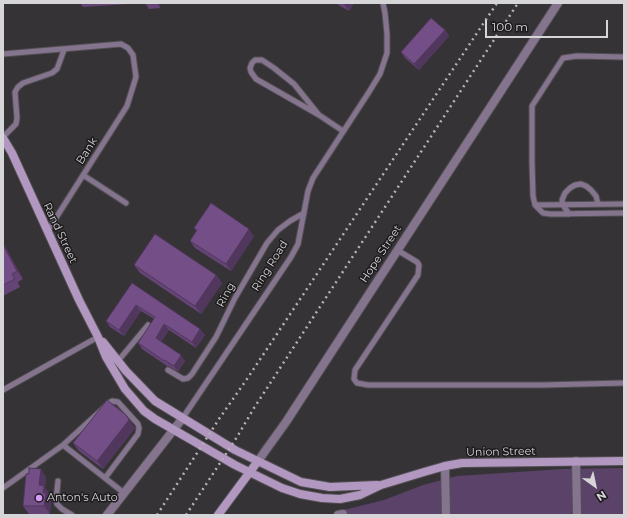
<!DOCTYPE html>
<style>
body{margin:0}
#map{position:relative;width:627px;height:518px;overflow:hidden;background:#363337;font-family:Montserrat,sans-serif}
canvas{display:block}
.frame{position:absolute;inset:0;border:4px solid #d6d5d7;pointer-events:none}
.north{position:absolute;left:575px;top:466px;width:40px;height:40px;-webkit-text-stroke:3px #1d1b1d;paint-order:stroke;rotate:147deg;font-size:11px;font-weight:700;line-height:16px;text-align:center;color:#d6d5d7}
.north::after{content:'';display:block;margin:auto;width:14px;height:18px;background:#d6d5d7;clip-path:polygon(50% 0,100% 100%,50% 72%,0 100%)}
.scale{position:absolute;left:485px;top:20px;width:123px;height:18px;box-sizing:border-box;border:2px solid #d6d5d7;border-top:0;padding-left:5px;font-size:12px;line-height:14px;white-space:nowrap;color:#d6d5d7;-webkit-text-stroke:3px #1d1b1d;paint-order:stroke}
</style>
<div id="map">
<canvas width="627" height="518"></canvas>
<div class="frame"></div>
<div class="north">N</div>
<div class="scale">100 m</div>
</div>
<script>
const ctx = document.querySelector('canvas').getContext('2d');
ctx.lineJoin = 'round';
function paint(path, color) {
  ctx.fillStyle = color;
  ctx.fill(path, 'evenodd');
}
function shape(rows) {
  const path = new Path2D();
  for (const r of rows) {
    path.moveTo(r[0], r[1]);
    for (let i = 2; i < r.length; i += 2) path.lineTo(r[i], r[i + 1]);
  }
  return path;
}
function strokePath(path, color, width, dash) {
  ctx.strokeStyle = color;
  ctx.lineWidth = width;
  ctx.lineCap = dash ? 'butt' : 'round';
  ctx.setLineDash(dash || []);
  ctx.stroke(path);
}
function drawText(font, color, halo, rows, align = 'center') {
  ctx.font = font + ' Montserrat,sans-serif';
  ctx.lineWidth = 3;
  ctx.setLineDash([]);
  ctx.textBaseline = 'middle';
  ctx.strokeStyle = halo;
  ctx.fillStyle = color;
  for (const [text, x, y, turn = 0] of rows) {
    ctx.save();
    ctx.translate(x, y);
    ctx.rotate((+turn || 0) * Math.PI / 180);
    ctx.textAlign = isNaN(turn) ? turn : align;
    if (halo) ctx.strokeText(text, 0, 0);
    ctx.fillText(text, 0, 0);
    ctx.restore();
  }
}
const green = shape([
 [624,468,624,515,336,515,336,512,384,500,423,485,457,476,563,469]
]);
const lane = shape([
 [3,54,121,44,128,48,133,55,136,77,127,106,47,232],
 [624,57,577,56,563,58,532,106,532,162,533,196,535,205,543,213,550,214,624,213],
 [319,115,294,84,274,68,262,60,255,60,252,63,250,68,251,72,256,79,319,115,343,131],
 [3,137,16,124,17,118,15,92,18,87,23,83,52,73,57,69,64,50],
 [83,175,126,203],
 [535,205,624,204],
 [569,214,563,205,562,200,565,193,570,188,575,185,581,184,586,186,591,190,596,196,598,204],
 [397,250,417,262,419,265,418,275,355,370,354,379,357,383,368,385,542,385,624,383],
 [118,361,148,325],
 [168,370,183,379,188,378,192,374,216,337,235,298,267,243,278,230,290,221,304,213],
 [3,390,98,337],
 [182,419,291,257,298,244,308,191,313,178,369,92,380,74,387,53,387,34,385,13,383,3],
 [63,445,109,403,112,401,118,402,138,424,139,428,138,434,105,478],
 [58,481,56,501,57,504,62,509,72,515],
 [3,488,63,445,124,493]
]);
const street = shape([
 [258,461,286,422,558,3],
 [576,461,577,515],
 [445,466,446,515],
 [107,515,182,419],
 [338,515,343,514]
]);
const secondary = shape([
 [3,138,12,153,79,300,98,337,106,357,125,389,144,411,155,419,235,465,282,488,300,494,322,498,340,499,360,495,381,485,424,472,445,466,462,463,624,461],
 [103,342,126,371,155,401,235,450,301,482,330,487,377,485],
 [218,515,258,461]
]);
const rail = shape([
 [157,515,219,419,247,379,497,3],
 [186,515,237,437,254,408,518,3]
]);
const wall = shape([
 [80,3,128,3,128,4,83,7],
 [145,3,160,3,160,8,149,9],
 [335,3,354,3,349,11],
 [445,30,449,36,419,70,405,58,401,52],
 [194,228,254,236,231,271,195,248,190,241,196,231],
 [3,243,23,279,18,282,20,287,3,296],
 [134,265,216,275,222,283,201,314,140,273],
 [132,283,200,329,205,335,196,348,169,330,161,342,185,361,178,372,170,367,167,366,142,349,138,343,154,319,141,311,124,336,110,327,106,321],
 [135,428,103,469,79,451,73,443],
 [46,477,45,488,50,494,49,498,51,501,50,514,29,514,23,506]
]);
const shadedWall = shape([
 [157,3,160,3,160,8],
 [343,3,354,3,349,11],
 [445,30,449,36,419,70,414,64],
 [249,229,254,236,231,271,226,264],
 [3,243,4,244,23,279,17,271,3,245],
 [216,275,222,283,201,314,195,306],
 [136,305,141,311,124,336,119,330],
 [164,324,169,330,160,344,156,338],
 [200,329,205,335,196,348,192,342],
 [181,355,185,361,178,372,174,366],
 [126,415,135,428,103,469,97,461],
 [41,469,46,477,45,488,50,494,49,498,51,501,50,514,44,506,43,493,39,485]
]);
const building = shape([
 [431,18,445,30,414,64,401,52,431,18],
 [211,203,249,229,226,264,190,241,197,230,194,228,211,203],
 [155,234,216,275,195,306,134,265,155,234],
 [3,245,17,271,12,274,15,279,3,285,3,245],
 [132,283,200,329,192,342,164,324,156,338,181,355,174,366,166,361,163,360,138,343,155,317,136,305,119,330,106,321,132,283],
 [107,400,126,415,129,420,97,461,73,443,107,400],
 [29,468,41,469,39,485,44,486,43,493,46,493,44,506,23,506,26,474,29,474,29,468]
]);
const markers = [
 [39,498,4,"#d89af8"]
];
const streetNames = [
 ["Bank",87,151,-58],
 ["Rand Street",60,233,65],
 ["Hope Street",381,254,-57],
 ["Ring Road",270,266,-58],
 ["Ring",226,295,-62],
 ["Union Street",501,452,-1]
];
const poiNames = [
 ["Anton's Auto",47,498]
];
paint(green, '#5b4268');
strokePath(lane, '#535054', 7);
strokePath(street, '#535054', 10);
strokePath(secondary, '#535054', 10);
strokePath(lane, '#85748e', 5);
strokePath(street, '#85748e', 8);
strokePath(secondary, '#b298c1', 8);
strokePath(rail, '#b4b3b5', 2.5, [2, 4]);
paint(wall, '#644474');
paint(shadedWall, '#51375e');
paint(building, '#744f87');
strokePath(building, '#51375e', 1);
for (const [x, y, r, color] of markers) {
  const dot = new Path2D();
  dot.arc(x, y, r, 0, 2 * Math.PI);
  ctx.fillStyle = color;
  ctx.fill(dot);
  strokePath(dot, '#1d1b1d', 1.5);
}
drawText('11px', '#d6d5d7', '#1d1b1d', streetNames);
drawText('11px', '#d6d5d7', '#1d1b1d', poiNames, 'left');
</script>
